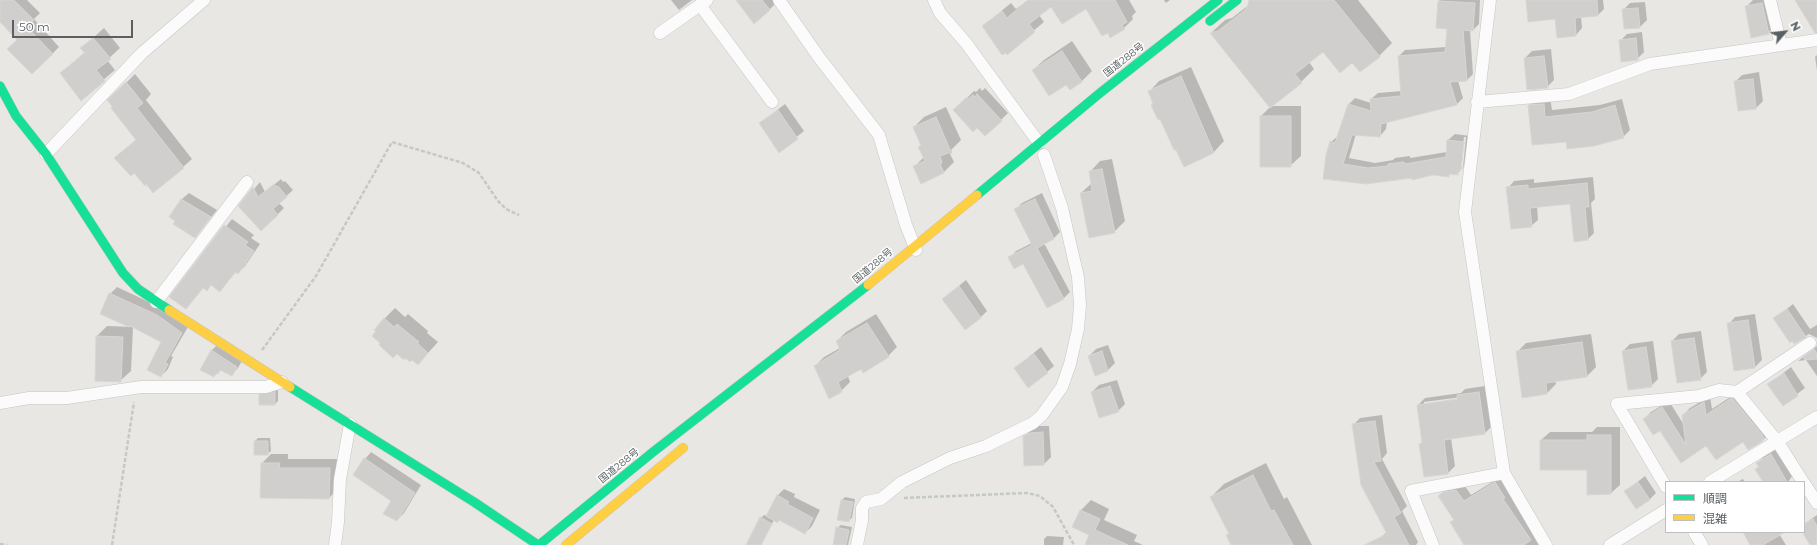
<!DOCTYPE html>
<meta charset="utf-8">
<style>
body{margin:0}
#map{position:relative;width:1817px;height:545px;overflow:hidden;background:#e9e7e4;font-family:Montserrat,"Noto Sans JP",sans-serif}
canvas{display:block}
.legend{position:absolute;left:1665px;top:481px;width:140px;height:52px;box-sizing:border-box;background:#fff;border:1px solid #bdbfc0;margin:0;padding:5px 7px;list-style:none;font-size:12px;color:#595f62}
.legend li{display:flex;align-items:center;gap:8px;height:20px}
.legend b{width:20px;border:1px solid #bdbfc0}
.north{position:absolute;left:1765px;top:12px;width:40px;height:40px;-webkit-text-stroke:3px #fff;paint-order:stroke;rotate:62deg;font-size:11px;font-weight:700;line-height:16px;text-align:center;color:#595f62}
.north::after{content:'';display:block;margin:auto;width:14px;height:18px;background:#595f62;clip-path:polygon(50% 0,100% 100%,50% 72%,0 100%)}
.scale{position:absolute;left:12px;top:20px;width:121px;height:18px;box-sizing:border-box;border:2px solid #595f62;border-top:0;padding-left:5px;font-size:12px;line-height:14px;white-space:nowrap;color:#595f62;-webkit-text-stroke:3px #fff;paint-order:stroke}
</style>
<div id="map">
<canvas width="1817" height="545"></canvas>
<ul class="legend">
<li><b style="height:5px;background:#16e098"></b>順調</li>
<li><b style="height:5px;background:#ffcf43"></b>混雑</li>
</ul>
<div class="north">N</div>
<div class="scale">50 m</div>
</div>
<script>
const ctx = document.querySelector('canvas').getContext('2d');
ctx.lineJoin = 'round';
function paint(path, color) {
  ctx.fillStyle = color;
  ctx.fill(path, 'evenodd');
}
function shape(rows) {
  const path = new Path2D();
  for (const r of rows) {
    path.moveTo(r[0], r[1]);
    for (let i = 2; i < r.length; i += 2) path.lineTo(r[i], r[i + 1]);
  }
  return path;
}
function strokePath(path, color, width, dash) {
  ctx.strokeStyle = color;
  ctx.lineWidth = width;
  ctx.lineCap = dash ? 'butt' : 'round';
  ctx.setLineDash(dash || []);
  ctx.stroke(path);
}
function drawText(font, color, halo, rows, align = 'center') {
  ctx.font = font + ' Montserrat,"Noto Sans JP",sans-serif';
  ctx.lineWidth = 3;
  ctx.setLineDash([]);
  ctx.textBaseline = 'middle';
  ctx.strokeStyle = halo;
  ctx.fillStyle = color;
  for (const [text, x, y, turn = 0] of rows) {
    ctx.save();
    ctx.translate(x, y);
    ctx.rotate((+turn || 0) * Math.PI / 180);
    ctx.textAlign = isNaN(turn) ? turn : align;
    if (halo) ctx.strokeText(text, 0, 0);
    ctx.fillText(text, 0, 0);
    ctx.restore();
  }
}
const shadow = shape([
 [0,0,27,0,40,13,34,19,59,47,52,54,18,40,0,21],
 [671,0,692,0,679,10],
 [737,0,778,0,778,1,769,10],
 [1028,0,1129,0,1136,12,1132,16,1133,19,1124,28,1108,32,1086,8,1051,5,1039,15,1044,22,1007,53,983,26,1011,3,1016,9],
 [1164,0,1170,0,1166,3],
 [1250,0,1358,0,1392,43,1379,56,1352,61,1323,50,1309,62,1314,69,1301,82,1272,106,1301,106,1301,156,1290,166,1261,166,1261,116,1270,107,1211,33,1225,20,1232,18,1250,4],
 [1440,0,1480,0,1479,24,1473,30,1470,30,1473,74,1467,80,1458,81,1463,98,1457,104,1387,122,1386,129,1380,136,1356,134,1349,158,1375,163,1393,160,1395,158,1410,156,1410,158,1447,152,1448,140,1455,134,1470,136,1467,163,1457,174,1450,174,1448,176,1433,174,1413,177,1325,178,1331,142,1338,136,1349,104,1355,98,1371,103,1371,99,1378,93,1402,91,1399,56,1405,50,1446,47,1448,28,1439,1],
 [1464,137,1466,137,1463,167,1460,169],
 [1527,0,1603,0,1604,9,1598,15,1581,16,1582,28,1576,35,1556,18],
 [1753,0,1770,0,1775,26,1768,33,1746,7],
 [1645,2,1647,20,1640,27,1623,10,1630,3],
 [104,28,120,48,107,60,115,70,81,99,61,73,85,52,82,48],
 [1642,32,1644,52,1637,59,1620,41,1627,34],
 [1072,41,1092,71,1081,82,1067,84,1033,70,1044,60],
 [1551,49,1554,80,1547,87,1525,58,1532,51],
 [1817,55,1817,70,1815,57],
 [1191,67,1224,141,1214,152,1184,165,1149,92,1159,81],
 [1759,72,1763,101,1756,108,1739,110,1735,82,1742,75],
 [135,74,151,94,146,100,192,159,183,167,134,172,115,158,137,139,109,100],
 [980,88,982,91,985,88,1008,113,986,135,977,126,954,111,974,91,976,92],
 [1550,97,1552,110,1600,105,1622,99,1630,130,1623,137,1567,141,1530,105,1536,98],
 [785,104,804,131,779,151,760,123],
 [946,107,961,140,951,150,952,152,950,154,954,162,943,173,915,166,924,157,919,148,922,145,914,127,924,117],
 [1112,159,1125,221,1114,232,1081,193,1092,183,1090,172,1100,161],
 [1593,177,1595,199,1591,203,1594,233,1588,239,1575,240,1571,203,1537,206,1538,220,1531,226,1508,188,1514,181,1534,179,1534,183],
 [281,179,283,182,285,181,293,190,279,203,284,208,277,215,240,206,260,182,265,192],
 [189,193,217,210,195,237,170,217,182,199],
 [1042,193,1060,232,1053,239,1044,243,1070,292,1064,298,1024,263,1010,258,1016,251,1032,243,1016,209,1022,203],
 [232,219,254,235,251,238,260,244,245,266,238,273,236,272,220,290,212,284,204,287,186,308,170,297],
 [966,280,987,311,981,317,943,299],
 [117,287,164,309,188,327,171,356,173,357,168,369,161,376,162,341,130,325,101,314,110,294],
 [1793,304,1810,329,1817,325,1817,338,1809,334,1795,343,1775,318],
 [395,308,405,317,408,314,428,331,427,333,438,342,418,364,384,319],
 [876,314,897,347,888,356,848,376,850,382,841,391,815,366,824,357,840,348,837,341,846,332],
 [1755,314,1762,360,1755,367,1735,369,1729,324,1735,317],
 [107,326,133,327,131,371,120,381,97,336],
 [1701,331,1707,372,1700,379,1672,341,1679,334],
 [1591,334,1596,367,1587,376,1555,380,1556,384,1547,393,1517,352,1526,343],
 [1653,341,1658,379,1651,386,1623,351,1630,344],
 [218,344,243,359,238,368,231,375,221,370,214,376,211,351],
 [1108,345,1115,363,1108,370,1089,356,1096,349],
 [1817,346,1817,376,1806,360,1798,361],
 [1041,347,1054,366,1047,372,1015,368],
 [1791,367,1805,388,1783,405,1769,384],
 [1117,380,1125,404,1118,411,1092,392,1099,385],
 [1485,386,1491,427,1484,434,1451,438,1455,466,1448,473,1425,476,1420,444,1423,442,1418,405,1425,398,1461,393,1465,389],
 [1462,397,1463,399,1424,404,1424,402],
 [278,389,278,401,275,404,260,395,263,392],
 [1738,392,1770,433,1763,440,1748,449,1744,441,1707,445,1681,461,1660,429,1644,419,1651,412,1669,401,1684,425,1683,415,1690,408,1710,396,1712,409],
 [1382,415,1387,453,1382,459,1407,506,1402,511,1418,542,1416,545,1385,545,1381,537,1387,532,1353,425,1360,418],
 [1038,426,1049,426,1051,457,1044,464,1024,437,1031,430],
 [1597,427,1620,427,1620,485,1611,493,1588,469,1541,440,1550,432,1592,432],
 [258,438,270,438,271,451,267,454,255,454,255,441],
 [1778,448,1793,475,1788,482,1764,482,1756,469,1760,466,1758,463,1764,456],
 [371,452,421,485,404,513,397,520,393,501,365,459],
 [271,454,288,454,288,459,339,459,338,489,329,498,262,463],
 [1266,463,1284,499,1287,497,1312,545,1232,545,1227,535,1229,533,1211,497,1224,484],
 [1502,476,1546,545,1465,545,1451,523,1454,519,1439,496,1446,489,1463,483,1471,495],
 [1645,476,1656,493,1649,500,1626,491],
 [1743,479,1745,482,1737,482],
 [784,489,795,494,794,497,820,510,812,526,805,533,780,519,778,521,774,520,761,545,747,545,761,518,764,515,767,516,777,496],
 [845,497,855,499,852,518,848,521,842,500],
 [1091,500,1109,509,1104,520,1137,535,1134,541,1143,545,1086,545,1091,534,1074,527,1081,510],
 [1817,515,1817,543,1811,545,1803,532,1804,524],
 [841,525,852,527,848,545,834,545,837,528],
 [1744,532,1778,532,1786,545,1751,545],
 [1047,536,1064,537,1063,545,1044,545,1044,539]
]);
const building = shape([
 [0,0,14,0,34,20,27,27,53,54,32,74,7,49,17,40,0,22,0,0],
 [736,0,762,0,770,10,754,24,736,0],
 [1028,0,1115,0,1127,22,1122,25,1125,29,1110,38,1108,33,1102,36,1086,9,1062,24,1051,7,1029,24,1035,32,1007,55,1006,53,1002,55,982,26,1002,11,1007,18,1028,0],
 [1249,0,1334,0,1380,57,1360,72,1352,63,1340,73,1323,52,1295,74,1302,83,1270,108,1210,33,1218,31,1245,10,1248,5,1249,0],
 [1526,0,1597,0,1598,16,1575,18,1576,36,1557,38,1555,19,1528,22,1526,0],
 [1795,0,1817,0,1817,33,1815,33,1795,0],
 [1438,1,1475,3,1473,31,1463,30,1467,81,1450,82,1457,105,1381,124,1380,137,1352,135,1343,164,1368,168,1388,166,1388,164,1404,162,1405,164,1446,157,1447,140,1464,142,1461,170,1458,170,1458,175,1449,174,1449,177,1433,175,1412,180,1412,178,1366,184,1323,179,1326,155,1330,141,1335,143,1348,104,1371,111,1370,99,1401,96,1398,56,1445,52,1447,29,1436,28,1438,1],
 [1762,3,1769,34,1751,38,1745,6,1762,3],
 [1638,8,1640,28,1624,29,1622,9,1638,8],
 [93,38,111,59,96,70,105,81,81,101,60,73,85,53,80,48,93,38],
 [1636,38,1638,60,1621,62,1619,40,1636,38],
 [1062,51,1082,82,1070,90,1066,85,1049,96,1032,70,1062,51],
 [1544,56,1548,88,1527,90,1524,58,1544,56],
 [1181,76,1214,153,1184,167,1176,150,1174,150,1160,119,1158,120,1151,105,1153,104,1148,91,1181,76],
 [1753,79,1756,109,1738,111,1734,81,1753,79],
 [126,82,143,103,137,108,184,168,153,193,146,184,145,186,134,173,131,176,114,158,136,140,111,108,112,106,107,100,126,82],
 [977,94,1002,121,985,136,977,128,973,132,953,110,967,97,968,99,973,95,975,97,977,94],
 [1544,104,1545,117,1592,112,1615,105,1624,138,1594,146,1567,149,1566,142,1532,145,1528,105,1544,104],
 [778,110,798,139,779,153,759,123,778,110],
 [1260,116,1291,116,1291,167,1260,167,1260,116],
 [936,117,951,152,940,156,942,163,940,164,944,173,921,184,913,166,925,161,918,147,921,146,913,127,936,117],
 [1102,169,1115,233,1089,238,1080,193,1092,191,1089,171,1102,169],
 [1587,183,1589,207,1585,207,1588,240,1574,242,1570,204,1530,208,1532,227,1511,229,1506,187,1528,185,1528,189,1587,183],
 [274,184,277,187,278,186,287,197,273,209,278,215,261,231,238,206,253,187,258,197,274,184],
 [181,199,211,217,195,238,173,224,175,221,169,217,181,199],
 [1035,199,1054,239,1037,248,1064,299,1047,308,1023,264,1014,269,1008,257,1032,245,1014,209,1035,199],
 [224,225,248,242,245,245,254,251,238,274,235,272,220,292,211,285,207,291,203,288,186,309,169,297,224,225],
 [959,286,981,318,965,330,942,299,959,286],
 [109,293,157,315,182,333,165,363,168,364,161,377,147,370,161,342,130,326,129,327,100,314,109,293],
 [1787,309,1806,337,1794,344,1792,341,1790,343,1773,318,1787,309],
 [384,318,394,327,397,324,419,342,417,343,428,353,418,365,412,360,410,362,405,358,404,360,397,354,393,358,379,345,380,343,372,336,376,331,374,330,384,318],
 [1748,320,1755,368,1734,371,1727,323,1748,320],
 [867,323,889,357,863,373,861,369,838,382,842,392,829,399,814,366,840,350,836,341,867,323],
 [96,336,123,337,121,382,95,381,96,336],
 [1694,338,1701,380,1677,383,1671,341,1694,338],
 [1582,342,1587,377,1546,383,1547,394,1522,398,1516,351,1582,342],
 [1646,347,1652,387,1628,390,1622,351,1646,347],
 [1814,349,1817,354,1817,359,1805,360,1803,357,1814,349],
 [211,350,237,367,232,376,220,370,218,374,216,373,214,377,200,370,211,350],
 [1102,351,1108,371,1095,376,1088,356,1102,351],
 [1034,354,1048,373,1028,388,1014,368,1034,354],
 [1784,373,1798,396,1783,406,1767,384,1784,373],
 [1110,386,1119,412,1099,418,1091,392,1110,386],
 [275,392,275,405,259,405,259,394,275,392],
 [1479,392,1485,434,1444,440,1448,474,1424,477,1419,444,1422,443,1417,405,1457,399,1457,395,1479,392],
 [1730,399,1733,399,1761,433,1764,438,1762,439,1763,441,1748,450,1743,442,1716,460,1706,446,1681,463,1660,431,1653,435,1643,419,1662,407,1686,445,1682,415,1704,402,1706,415,1730,399],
 [1375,421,1381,461,1374,462,1401,513,1394,517,1409,545,1364,545,1387,534,1361,485,1352,424,1375,421],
 [1043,432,1044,465,1024,466,1023,436,1030,433,1043,432],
 [1587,435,1611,435,1611,494,1587,495,1587,470,1540,470,1540,440,1587,440,1587,435],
 [254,441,268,441,268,455,254,455,254,441],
 [1771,454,1787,482,1763,482,1755,469,1759,467,1756,463,1771,454],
 [364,458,415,493,397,521,383,514,391,501,353,475,364,458],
 [261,463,280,463,279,468,330,468,329,499,260,498,261,463],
 [1253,475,1271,511,1274,510,1293,545,1231,545,1226,535,1229,534,1210,497,1253,475],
 [1495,482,1505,498,1503,499,1531,540,1524,545,1464,545,1450,522,1454,520,1438,496,1443,492,1456,490,1464,501,1495,482],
 [1638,482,1650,500,1636,509,1624,491,1638,482],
 [777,495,789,502,787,504,813,518,805,534,779,520,778,523,766,516,777,495],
 [841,500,853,502,849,522,837,520,841,500],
 [1080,510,1100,519,1095,530,1128,545,1085,545,1089,535,1072,527,1080,510],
 [760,517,772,524,761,545,746,545,760,517],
 [1813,519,1817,526,1817,545,1810,545,1804,535,1804,524,1813,519],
 [836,527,849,530,846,545,833,545,836,527],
 [1743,532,1785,532,1763,545,1750,545,1743,532]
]);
const path = shape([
 [262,350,316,276,392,142,463,163,479,173,498,201,506,209,519,215],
 [904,498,1027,493,1040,496,1053,507,1074,545],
 [0,544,7,545],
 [112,545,134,402]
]);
const street = shape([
 [779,0,818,56,879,135,906,225,916,250],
 [934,0,940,13,966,43,1039,143],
 [1490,0,1465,212,1504,473,1546,545],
 [1770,0,1781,45],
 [700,5,772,102],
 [660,33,707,0],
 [1477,102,1569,94,1650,64,1817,40],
 [46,154,142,53,204,0],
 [156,302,247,182],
 [1737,392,1810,343],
 [0,403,29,398,67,398,141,387,266,387,282,382],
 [1710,482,1817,417],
 [1804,483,1817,503],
 [1666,487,1617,404,1699,396,1719,390,1737,392,1777,441,1803,482],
 [1694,532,1702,545],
 [335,545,338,522,340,479,350,424],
 [857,545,862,520,862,508,866,502,881,499,902,482,950,458,986,446,1033,423,1042,415,1062,387,1070,364,1078,329,1080,305,1078,277,1062,208,1044,155],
 [1433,545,1411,491,1504,473],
 [1610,545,1666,510]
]);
const fast = shape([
 [1210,21,1237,0],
 [0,86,16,116,46,154,123,273,138,289,169,310],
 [977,195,1100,93,1218,0],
 [290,387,474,502,538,545],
 [539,545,653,452,868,285]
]);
const slow = shape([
 [868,285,977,195],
 [169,310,290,387],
 [566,545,683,448]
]);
const streetNames = [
 ["国道288号",1124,60,-38],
 ["国道288号",873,266,-40],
 ["国道288号",619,466,-39]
];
paint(shadow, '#0003');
paint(building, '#d1cfce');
strokePath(building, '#d8d6d3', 1);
strokePath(street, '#c4c5c5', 13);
strokePath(fast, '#c4c5c5', 10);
strokePath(slow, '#c4c5c5', 10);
strokePath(path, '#c3c9c5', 2.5, [4, 2]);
strokePath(street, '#fcfbfb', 12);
strokePath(fast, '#16e098', 9);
strokePath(slow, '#ffcf43', 9);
drawText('10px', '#595f62', '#fff', streetNames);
</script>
